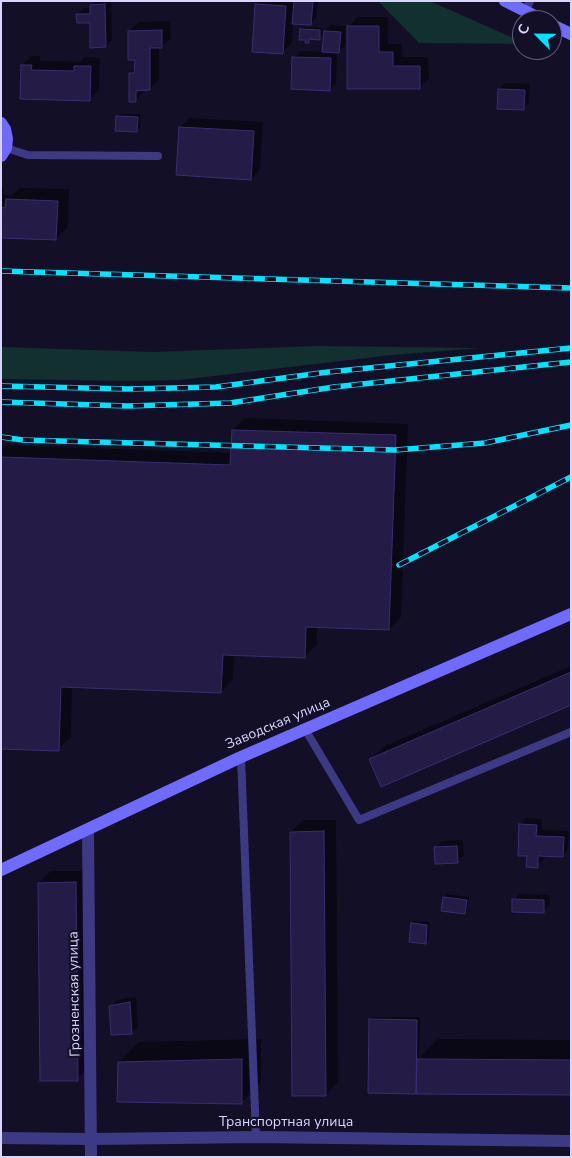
<!DOCTYPE html>
<meta charset="utf-8">
<style>
body{margin:0}
#map{position:relative;width:572px;height:1158px;overflow:hidden;background:#130f26;font-family:"Nunito Sans",sans-serif}
canvas{display:block}
.frame{position:absolute;inset:0;border:2px solid #d9d4ff;pointer-events:none}
.north{position:absolute;left:512px;top:10px;width:50px;height:50px;box-sizing:border-box;background:#130f26;border:1px solid #625e7d;border-radius:50%;rotate:293deg;font-size:14px;font-weight:700;line-height:20px;text-align:center;color:#d9d4ff}
.north::after{content:'';display:block;margin:auto;width:18px;height:22px;background:#00e5ff;clip-path:polygon(50% 0,100% 100%,50% 72%,0 100%)}
</style>
<div id="map">
<canvas width="572" height="1158"></canvas>
<div class="frame"></div>
<div class="north">С</div>
</div>
<script>
const ctx = document.querySelector('canvas').getContext('2d');
ctx.lineJoin = 'round';
function paint(path, color) {
  ctx.fillStyle = color;
  ctx.fill(path, 'evenodd');
}
function shape(rows) {
  const path = new Path2D();
  for (const r of rows) {
    path.moveTo(r[0], r[1]);
    for (let i = 2; i < r.length; i += 2) path.lineTo(r[i], r[i + 1]);
  }
  return path;
}
function strokePath(path, color, width, dash) {
  ctx.strokeStyle = color;
  ctx.lineWidth = width;
  ctx.lineCap = dash ? 'butt' : 'round';
  ctx.setLineDash(dash || []);
  ctx.stroke(path);
}
function drawText(font, color, halo, rows, align = 'center') {
  ctx.font = font + ' "Nunito Sans",sans-serif';
  ctx.lineWidth = 4.5;
  ctx.setLineDash([]);
  ctx.textBaseline = 'middle';
  ctx.strokeStyle = halo;
  ctx.fillStyle = color;
  for (const [text, x, y, turn = 0] of rows) {
    ctx.save();
    ctx.translate(x, y);
    ctx.rotate((+turn || 0) * Math.PI / 180);
    ctx.textAlign = isNaN(turn) ? turn : align;
    if (halo) ctx.strokeText(text, 0, 0);
    ctx.fillText(text, 0, 0);
    ctx.restore();
  }
}
const green = shape([
 [378,1,430,1,522,42,522,44,419,43],
 [318,346,480,348,392,355,180,380,129,381,1,379,1,347,153,352]
]);
const shadow = shape([
 [95,1,111,1,112,40,106,46,91,22,78,15,84,8,92,8,92,5],
 [259,1,318,1,316,18,310,24,293,23,292,43,282,53,256,4],
 [358,17,388,17,388,44,402,44,402,57,428,57,429,78,419,87,348,88,348,27],
 [170,21,171,38,161,47,159,47,159,80,150,89,144,89,144,91,135,101,130,73,136,67,136,59,129,31,139,22],
 [331,25,346,26,345,46,337,52,336,83,330,90,294,58,300,51,324,52,325,33,319,38,312,39,309,42,301,30,304,27,323,28,322,34],
 [32,56,40,56,40,61,80,62,85,57,100,58,99,90,89,100,21,98,22,65],
 [505,83,530,84,529,103,523,109,499,89],
 [120,114,140,114,140,128,137,130,117,116],
 [190,118,263,122,260,169,251,179,180,127],
 [1,179,2,188,4,188,4,195,11,196,19,188,69,189,68,227,56,239,1,237],
 [245,418,408,424,401,617,389,629,317,627,317,644,305,656,234,654,233,679,221,692,72,687,71,737,58,749,1,747,1,445,232,453,233,430],
 [571,666,571,704,371,760,383,747],
 [526,818,542,819,542,830,569,831,568,850,562,856,544,855,543,860,537,866,528,855,520,825],
 [303,820,336,820,338,1082,326,1095,291,832],
 [463,840,464,855,457,861,435,848,442,841],
 [51,871,87,871,89,1067,77,1079,39,883],
 [447,894,469,897,467,910,464,913,444,897],
 [520,894,550,895,549,906,543,912,514,900],
 [415,921,430,922,428,940,425,943,412,924],
 [136,997,138,1027,132,1033,110,1007,117,1000],
 [373,1017,420,1017,419,1058,438,1039,571,1040,571,1094,370,1092,370,1020],
 [261,1039,261,1083,241,1103,119,1062,139,1042]
]);
const building = shape([
 [294,1,313,1,311,25,292,24,294,1],
 [105,4,106,47,90,48,90,23,77,23,76,14,90,14,90,5,105,4],
 [255,4,286,6,283,54,252,52,255,4],
 [347,26,379,26,379,52,393,52,393,66,420,66,420,89,347,89,347,26],
 [300,29,320,30,320,40,309,39,309,43,305,43,306,40,299,40,300,29],
 [162,30,162,48,150,48,150,90,136,91,136,102,129,102,129,73,134,73,135,60,128,60,128,31,162,30],
 [324,31,341,32,339,53,322,52,324,31],
 [292,57,331,58,330,91,291,89,292,57],
 [21,65,32,65,31,70,74,71,74,66,91,66,90,101,20,99,21,65],
 [498,89,525,90,524,110,497,109,498,89],
 [116,116,138,117,137,132,115,131,116,116],
 [179,127,254,131,251,180,176,175,179,127],
 [6,199,58,201,56,240,1,238,1,207,5,208,6,199],
 [232,430,396,435,389,630,306,627,305,658,223,655,221,693,61,687,59,751,1,749,1,457,230,465,232,430],
 [571,672,571,705,381,787,369,759,571,672],
 [519,824,537,825,536,836,564,837,563,857,538,856,538,868,526,867,527,856,518,856,519,824],
 [324,831,326,1096,292,1096,290,832,324,831],
 [457,846,458,863,435,864,434,847,457,846],
 [76,882,78,1081,40,1081,38,883,76,882],
 [443,897,467,900,465,914,441,911,443,897],
 [512,899,544,900,544,913,512,912,512,899],
 [411,923,427,925,426,944,409,942,411,923],
 [130,1002,132,1034,111,1035,109,1006,130,1002],
 [369,1019,417,1020,416,1094,368,1093,369,1019],
 [242,1059,242,1104,117,1102,118,1062,242,1059],
 [417,1059,571,1060,571,1095,416,1094,417,1059]
]);
const lane = shape([
 [526,11,530,1],
 [6,148,28,155,158,156],
 [305,729,359,820,571,732],
 [241,757,256,1137]
]);
const street = shape([
 [88,830,91,1157],
 [1,1138,91,1139,256,1137,571,1141]
]);
const secondary = shape([
 [505,1,543,20],
 [552,25,571,34],
 [1,123,5,129,7,139,6,148,1,156],
 [1,870,241,757,571,614]
]);
const rail = shape([
 [1,271,571,288],
 [1,386,128,389,216,387,328,372,571,348],
 [1,402,128,406,230,403,334,387,571,362],
 [1,437,23,440,395,450,485,443,571,425],
 [399,565,571,477]
]);
const streetNames = [
 ["Заводская улица",278,724,-23],
 ["Грозненская улица",75,994,-91],
 ["Транспортная улица",286,1123]
];
paint(green, '#12302f');
paint(shadow, '#0007');
paint(building, '#241b47');
strokePath(building, '#3b2d73', 1);
strokePath(lane, '#3d3a85', 8);
strokePath(street, '#3d3a85', 12);
strokePath(secondary, '#6f6bff', 12);
strokePath(rail, '#00e5ff', 5.5);
strokePath(rail, '#130f26', 4, [11]);
drawText('14px', '#d9d4ff', '#130f26', streetNames);
</script>
